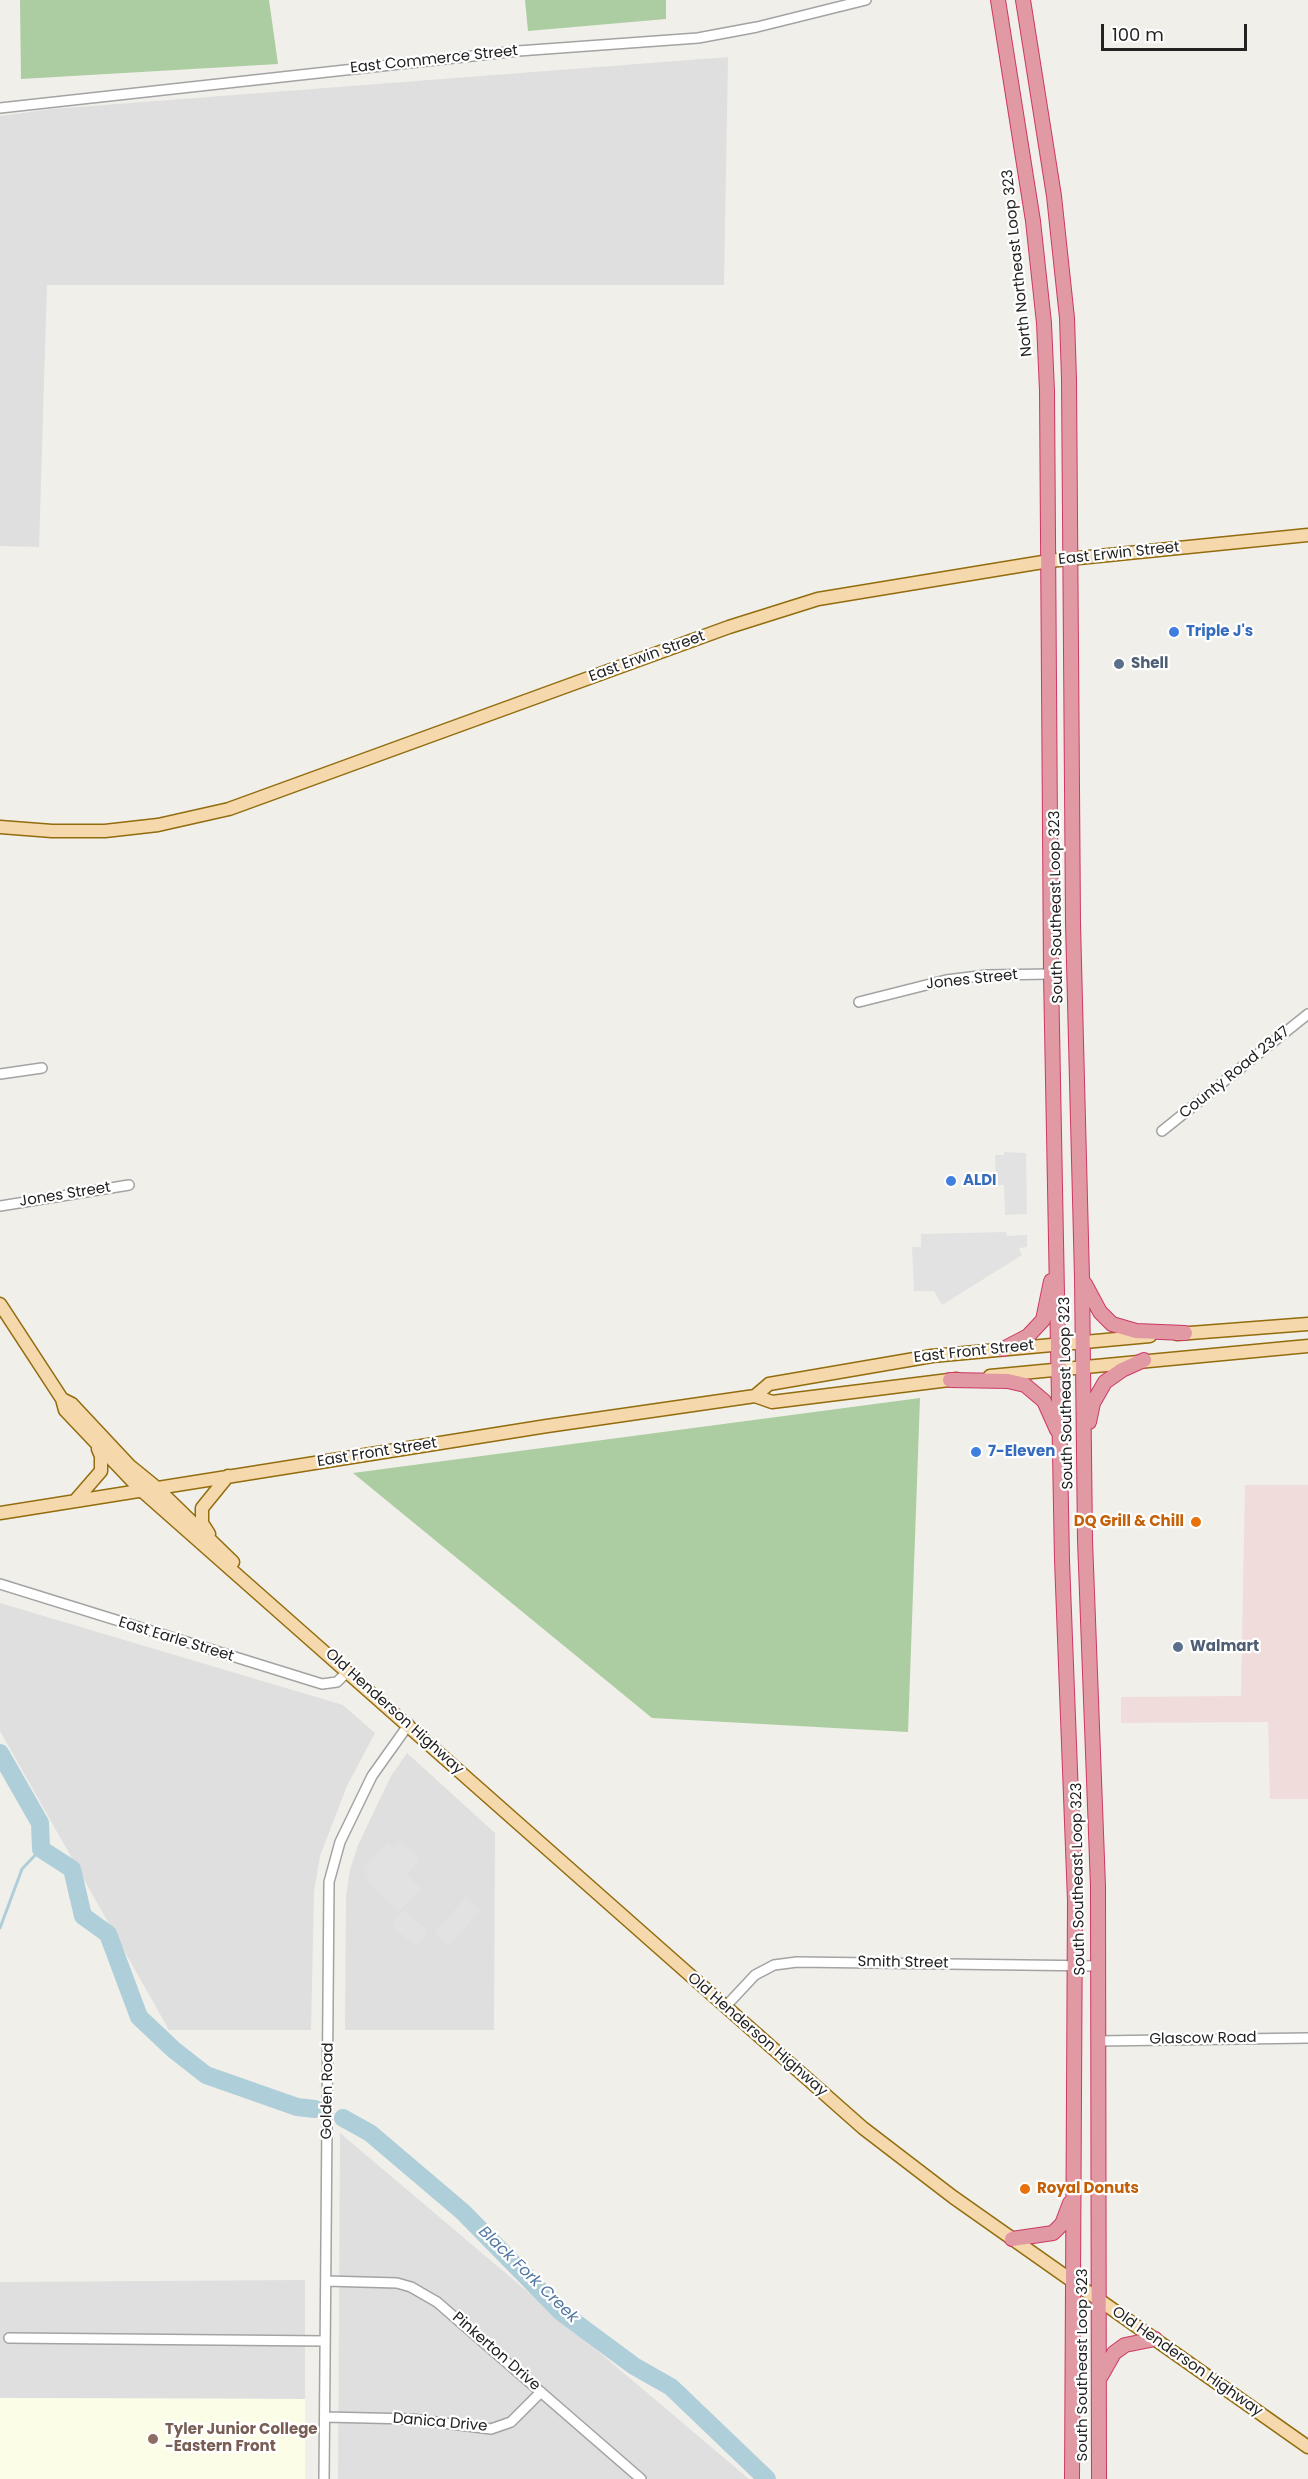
<!DOCTYPE html>
<style>
body{margin:0}
#map{position:relative;width:1308px;height:2479px;overflow:hidden;background:#f1efe9;font-family:Poppins,sans-serif}
canvas{display:block}
.scale{position:absolute;left:1101px;top:24px;width:146px;height:27px;box-sizing:border-box;border:3px solid #222;border-top:0;padding-left:8px;font-size:18px;line-height:21px;white-space:nowrap;color:#222;-webkit-text-stroke:4px #fff;paint-order:stroke}
</style>
<div id="map">
<canvas width="1308" height="2479"></canvas>
<div class="scale">100 m</div>
</div>
<script>
const ctx = document.querySelector('canvas').getContext('2d');
ctx.lineJoin = 'round';
function paint(path, color) {
  ctx.fillStyle = color;
  ctx.fill(path, 'evenodd');
}
function shape(rows) {
  const path = new Path2D();
  for (const r of rows) {
    path.moveTo(r[0], r[1]);
    for (let i = 2; i < r.length; i += 2) path.lineTo(r[i], r[i + 1]);
  }
  return path;
}
function strokePath(path, color, width, dash) {
  ctx.strokeStyle = color;
  ctx.lineWidth = width;
  ctx.lineCap = dash ? 'butt' : 'round';
  ctx.setLineDash(dash || []);
  ctx.stroke(path);
}
function drawText(font, color, halo, rows, align = 'center') {
  ctx.font = font + ' Poppins,sans-serif';
  ctx.lineWidth = 4.5;
  ctx.setLineDash([]);
  ctx.textBaseline = 'middle';
  ctx.strokeStyle = halo;
  ctx.fillStyle = color;
  for (const [text, x, y, turn = 0] of rows) {
    ctx.save();
    ctx.translate(x, y);
    ctx.rotate((+turn || 0) * Math.PI / 180);
    ctx.textAlign = isNaN(turn) ? turn : align;
    if (halo) ctx.strokeText(text, 0, 0);
    ctx.fillText(text, 0, 0);
    ctx.restore();
  }
}
const residential = shape([
 [728,57,724,285,47,285,39,547,0,546,0,116,52,109],
 [0,1603,343,1705,375,1733,347,1786,320,1856,314,1892,311,2030,169,2030,0,1731],
 [407,1753,495,1833,494,2030,345,2030,346,1896,350,1870,358,1845,391,1776],
 [340,2133,749,2479,338,2479],
 [305,2280,305,2399,0,2398,0,2282]
]);
const commercial = shape([
 [1245,1485,1308,1485,1308,1799,1270,1799,1268,1722,1121,1723,1121,1697,1241,1696]
]);
const education = shape([
 [0,2398,305,2399,305,2479,0,2479]
]);
const forest = shape([
 [20,0,269,0,278,64,21,79],
 [525,0,666,0,666,19,528,31],
 [920,1398,908,1732,652,1718,353,1473]
]);
const parking = shape([
 [1004,1152,1026,1153,1027,1214,1005,1215,1004,1185,996,1185,995,1155,1004,1155],
 [1006,1232,1007,1236,1027,1235,1027,1247,1019,1248,1022,1255,942,1305,934,1291,914,1291,912,1247,921,1247,921,1234],
 [400,1841,420,1858,407,1875,421,1888,399,1912,365,1880,369,1875,363,1869,387,1842,394,1848],
 [466,1897,481,1910,449,1946,434,1933],
 [404,1910,429,1932,416,1947,391,1925]
]);
const stream = shape([
 [0,1928,22,1869,41,1849]
]);
const river = shape([
 [0,1753,40,1823,41,1849,72,1869,83,1916,108,1934,139,2017,174,2050,206,2075,297,2107,315,2109],
 [343,2118,370,2133,463,2212,561,2312,634,2366,671,2387,767,2479]
]);
const minor = shape([
 [0,108,518,51,698,38,757,27,866,0],
 [859,1002,946,980,987,975,1051,974],
 [0,1074,42,1068],
 [1162,1131,1308,1014],
 [0,1206,129,1185],
 [0,1584,322,1684,337,1682,348,1671],
 [725,2007,755,1975,774,1965,797,1962,1098,1966],
 [1098,2041,1308,2038],
 [326,2281,397,2283,411,2287,437,2302,641,2479],
 [9,2338,325,2341],
 [325,2417,412,2419,491,2429,511,2422,541,2392],
 [324,2479,329,1882,340,1842,372,1776,409,1724]
]);
const major = shape([
 [0,827,52,831,105,831,158,825,229,809,729,627,818,599,1049,561,1308,535],
 [0,1304,62,1399,65,1410,141,1490,863,2128,953,2197,1308,2447],
 [1177,1334,1308,1324],
 [990,1376,1308,1346],
 [755,1396,769,1384,932,1356,1150,1336],
 [62,1399,72,1404,130,1466,157,1488,233,1562],
 [75,1501,101,1471,101,1456,98,1449],
 [0,1513,547,1426,755,1396,772,1402,957,1379],
 [209,1534,202,1523,202,1508,228,1476]
]);
const highway = shape([
 [998,0,1033,221,1044,323,1047,391,1051,974,1062,1560,1075,1901,1072,2479],
 [1023,0,1054,196,1067,318,1069,379,1073,923,1082,1278,1085,1540,1098,1886,1099,2479],
 [1085,1284,1100,1312,1112,1324,1136,1331,1185,1333],
 [1003,1349,1028,1336,1043,1320,1051,1281],
 [950,1380,1008,1381,1025,1385,1044,1401,1057,1430],
 [1089,1422,1093,1403,1105,1382,1122,1370,1144,1360],
 [1012,2239,1053,2233,1062,2224,1070,2203],
 [1101,2376,1114,2353,1125,2345,1155,2339]
]);
const markers = [
 [1174,632,6,"#3f7fe0"],
 [1119,664,6,"#5c6f8a"],
 [951,1181,6,"#3f7fe0"],
 [976,1452,6,"#3f7fe0"],
 [1196,1522,6,"#e8710a"],
 [1178,1647,6,"#5c6f8a"],
 [1025,2189,6,"#e8710a"],
 [153,2439,6,"#8d6e63"]
];
const streetNames = [
 ["East Commerce Street",434,60,-6],
 ["North Northeast Loop 323",1018,263,-96],
 ["East Erwin Street",1119,554,-6],
 ["East Erwin Street",647,657,-20],
 ["South Southeast Loop 323",1057,907,-91],
 ["Jones Street",972,980,-6],
 ["County Road 2347",1235,1073,-39],
 ["Jones Street",65,1195,-9],
 ["East Front Street",974,1352,-6],
 ["South Southeast Loop 323",1067,1393,-91],
 ["East Front Street",377,1453,-9],
 ["East Earle Street",176,1640,17],
 ["Old Henderson Highway",394,1712,42],
 ["South Southeast Loop 323",1079,1879,-91],
 ["Smith Street",903,1963,1],
 ["Old Henderson Highway",757,2035,41],
 ["Glascow Road",1203,2039,-1],
 ["Golden Road",328,2091,-89],
 ["Pinkerton Drive",496,2352,41],
 ["Old Henderson Highway",1187,2362,35],
 ["South Southeast Loop 323",1083,2365,-90],
 ["Danica Drive",440,2423,5]
];
const shopNames = [
 ["Triple J's",1186,632],
 ["ALDI",963,1181],
 ["7-Eleven",988,1452]
];
const serviceNames = [
 ["Shell",1131,664],
 ["Walmart",1190,1647]
];
const foodNames = [
 ["DQ Grill & Chill",1184,1522],
 ["Royal Donuts",1037,2189,"left"]
];
const educationNames = [
 ["Tyler Junior College",165,2430],
 ["-Eastern Front",165,2447]
];
const waterNames = [
 ["Black Fork Creek",528,2275,44]
];
paint(residential, '#e0dfdf');
paint(commercial, '#f0dcdb');
paint(education, '#fcfde7');
paint(forest, '#accda2');
paint(parking, '#e2e2e2');
strokePath(stream, '#aeceda', 3);
strokePath(river, '#aeceda', 18);
strokePath(minor, '#a3a3a3', 12);
strokePath(major, '#926c0d', 15);
strokePath(highway, '#cd3865', 16);
strokePath(minor, '#fff', 9);
strokePath(major, '#f5d8ab', 12);
strokePath(highway, '#e199a3', 14);
for (const [x, y, r, color] of markers) {
  const dot = new Path2D();
  dot.arc(x, y, r, 0, 2 * Math.PI);
  ctx.fillStyle = color;
  ctx.fill(dot);
  strokePath(dot, '#fff', 2);
}
drawText('15px', '#222', '#fff', streetNames);
drawText('bold 15px', '#366cbe', '#fff', shopNames, 'left');
drawText('bold 15px', '#4e5e75', '#fff', serviceNames, 'left');
drawText('bold 15px', '#c56008', '#fff', foodNames, 'right');
drawText('bold 15px', '#785e54', '#fff', educationNames, 'left');
drawText('italic 16px', '#5277a2', '#fff', waterNames);
</script>
